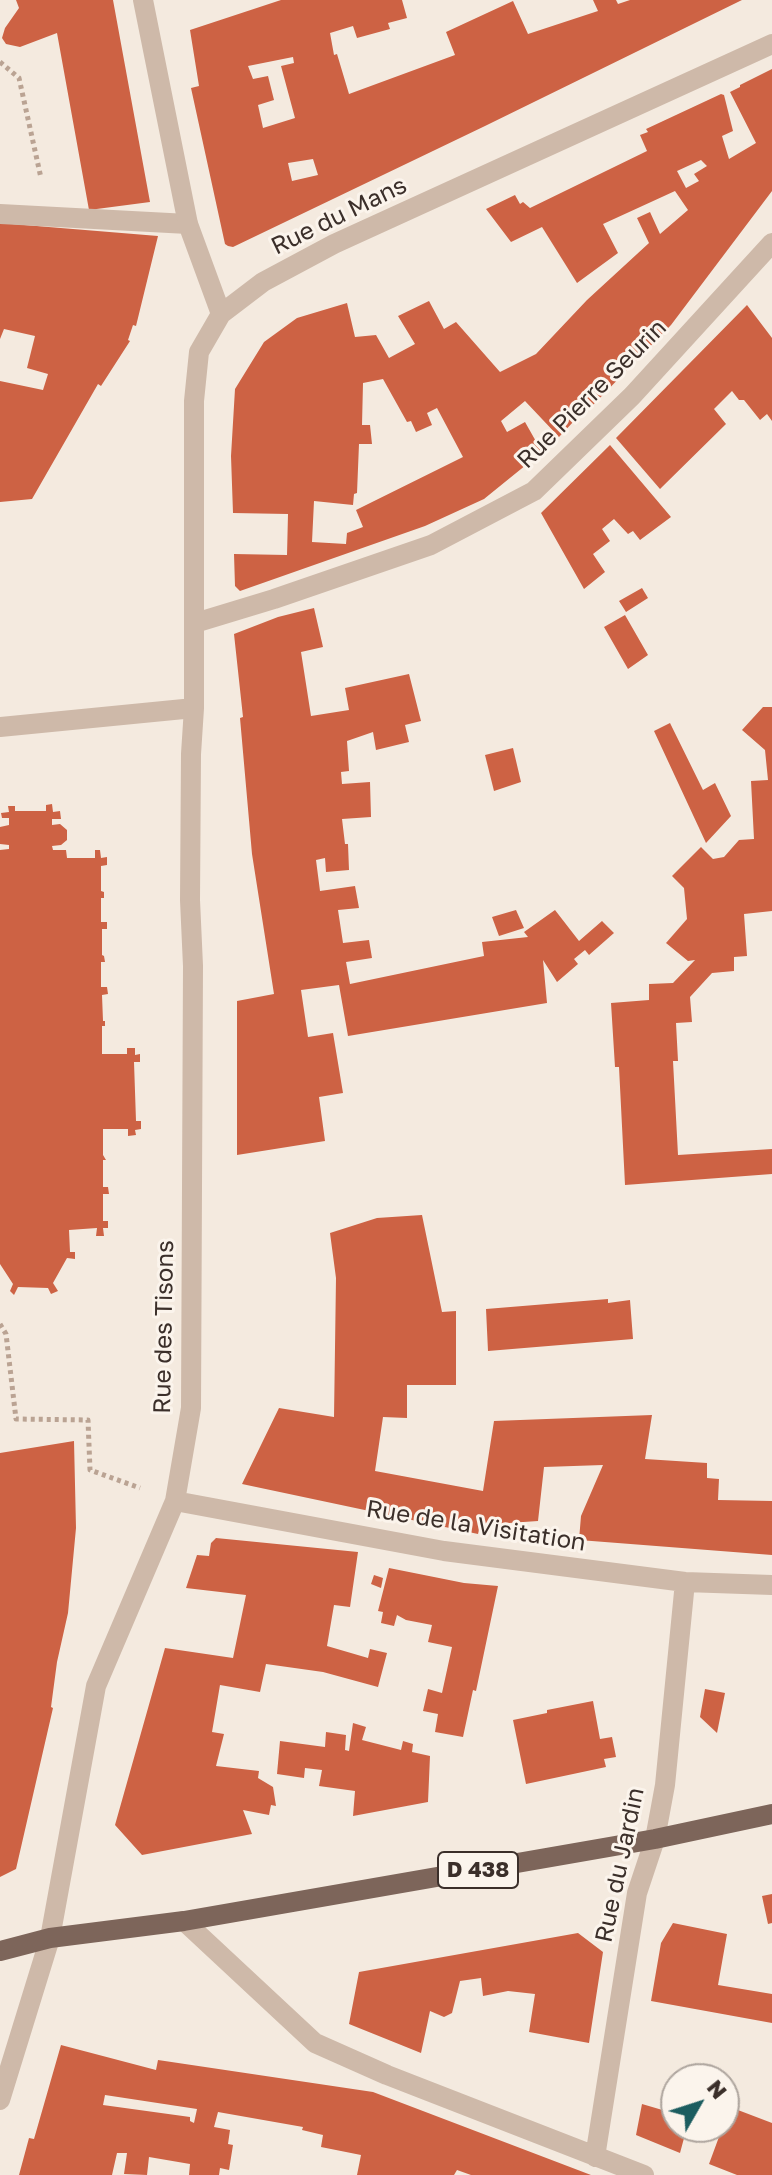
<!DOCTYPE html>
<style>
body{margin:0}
#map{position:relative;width:772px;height:2175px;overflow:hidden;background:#f4eadf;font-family:"Golos Text",sans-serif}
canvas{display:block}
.north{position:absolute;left:660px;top:2063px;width:80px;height:80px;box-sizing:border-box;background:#fbf4ec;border:2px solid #aea59e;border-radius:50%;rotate:51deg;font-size:22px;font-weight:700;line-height:32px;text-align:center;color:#3b2f2a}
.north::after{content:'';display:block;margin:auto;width:28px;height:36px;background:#1c5d60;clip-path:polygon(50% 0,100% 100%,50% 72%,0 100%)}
</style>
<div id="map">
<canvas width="772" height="2175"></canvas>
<div class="north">N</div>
</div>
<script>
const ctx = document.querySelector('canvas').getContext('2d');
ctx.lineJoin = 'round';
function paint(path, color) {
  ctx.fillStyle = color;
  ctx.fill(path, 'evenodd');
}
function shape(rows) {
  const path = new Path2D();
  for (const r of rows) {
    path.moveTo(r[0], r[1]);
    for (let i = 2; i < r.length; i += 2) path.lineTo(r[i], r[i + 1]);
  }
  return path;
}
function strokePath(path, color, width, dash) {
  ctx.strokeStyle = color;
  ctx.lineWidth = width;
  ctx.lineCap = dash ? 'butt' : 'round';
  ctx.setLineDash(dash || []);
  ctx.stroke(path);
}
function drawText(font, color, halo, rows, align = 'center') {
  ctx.font = font + ' "Golos Text",sans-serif';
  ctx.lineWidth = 6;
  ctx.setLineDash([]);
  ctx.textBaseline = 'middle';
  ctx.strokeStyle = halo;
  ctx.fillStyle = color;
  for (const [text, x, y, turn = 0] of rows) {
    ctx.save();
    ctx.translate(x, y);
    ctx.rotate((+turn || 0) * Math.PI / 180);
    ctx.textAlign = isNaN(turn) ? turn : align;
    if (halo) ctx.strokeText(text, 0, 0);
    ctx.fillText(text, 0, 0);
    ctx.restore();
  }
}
const building = shape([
 [16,0,113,0,150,202,89,210,57,33,20,47,6,44,2,38,5,28,19,8],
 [281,0,402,0,407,18,388,23,390,29,357,38,353,26,330,33,334,55,337,54,349,94,455,55,446,32,513,1,528,34,598,11,593,0,616,0,618,4,630,0,742,0,485,126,233,247,228,246,225,244,191,88,199,86,190,30],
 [293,57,294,63,281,66,295,118,263,128,258,105,274,100,268,76,253,79,248,66],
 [313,159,318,175,292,181,288,163],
 [772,69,772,191,671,325,592,406,590,404,559,437,525,401,501,421,507,432,525,422,542,452,484,499,425,526,240,591,235,586,234,554,287,555,288,514,233,513,231,456,235,389,264,342,297,318,347,303,355,337,376,335,389,358,415,344,398,316,429,301,444,329,456,322,500,372,536,354,587,300,649,243,637,218,650,212,660,234,688,210,675,191,603,224,618,253,577,283,542,227,511,242,486,209,515,195,520,204,523,202,530,208,647,151,640,135,648,132,646,129,721,94,724,95,733,131,722,136,729,159,756,143,730,92,740,87,740,85],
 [701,160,707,166,694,174,699,181,686,188,677,171],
 [383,379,407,422,411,421,416,432,432,425,427,413,437,408,463,457,356,510,363,527,347,533,346,544,312,542,314,501,353,505,354,494,357,493,359,444,372,444,370,425,362,425,363,383],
 [0,223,158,236,136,326,133,325,128,340,130,341,101,386,98,384,32,499,0,502,0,381,43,390,48,374,27,368,35,336,4,329,0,339],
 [747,305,772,338,772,421,767,414,760,420,744,400,739,400,732,391,714,409,726,424,660,489,616,438],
 [610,445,671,517,640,540,633,531,628,534,614,519,602,529,610,541,593,554,605,572,584,589,541,513],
 [642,588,648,598,626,612,619,601],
 [314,608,323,647,301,652,311,716,349,710,345,688,409,674,421,721,405,725,409,742,376,750,373,732,347,741,349,771,341,772,342,784,370,782,371,817,342,819,345,844,348,844,349,870,326,872,325,858,316,860,320,891,355,886,359,908,338,910,343,943,369,940,372,958,346,962,350,984,484,956,482,942,528,937,524,932,555,910,579,941,602,921,614,933,589,955,585,950,574,959,578,964,557,982,543,960,547,1003,348,1036,339,985,301,990,308,1037,333,1033,343,1093,319,1097,325,1141,237,1155,237,1001,274,994,252,854,240,718,243,717,234,634,278,617],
 [625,615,648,655,628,669,604,627],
 [763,707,772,707,772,911,744,914,747,956,734,957,734,971,712,973,690,997,692,1022,676,1023,678,1061,673,1061,678,1155,772,1149,772,1174,625,1185,619,1067,615,1067,611,1003,649,1000,649,984,673,983,695,960,688,961,666,943,687,919,684,888,672,876,701,847,713,859,724,857,739,840,754,839,751,781,768,780,765,750,742,730],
 [670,723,703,790,715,783,731,816,706,843,654,731],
 [513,748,521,782,494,791,485,755],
 [52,804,53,812,60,811,61,819,52,819,52,825,60,824,67,830,67,840,61,845,52,846,53,850,66,850,67,858,95,858,95,850,100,850,101,858,107,857,107,865,101,866,101,891,104,892,104,898,101,898,101,922,107,922,107,929,102,929,102,955,104,956,105,962,101,962,101,987,107,987,108,994,102,995,103,1021,105,1021,105,1026,102,1026,102,1054,127,1054,127,1048,135,1048,135,1055,140,1054,140,1062,134,1062,136,1121,141,1121,141,1129,135,1130,136,1135,128,1136,128,1129,103,1129,103,1155,106,1160,103,1160,103,1187,108,1187,109,1194,103,1194,103,1221,108,1221,108,1228,103,1228,104,1236,96,1236,97,1228,69,1230,70,1252,75,1252,75,1259,67,1258,53,1283,58,1291,51,1294,48,1288,18,1287,14,1295,10,1291,13,1284,0,1264,0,850,9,849,9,845,0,844,0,827,9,825,9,818,2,818,1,813,9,812,8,806,15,806,15,811,46,811,46,805],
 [516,910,524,928,499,936,492,917],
 [422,1215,442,1312,456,1311,456,1385,407,1385,407,1418,383,1417,375,1471,483,1491,494,1421,652,1415,645,1459,707,1463,707,1478,719,1479,718,1500,772,1501,772,1555,579,1540,581,1516,603,1465,544,1467,538,1521,480,1525,478,1534,242,1484,279,1408,334,1417,336,1278,330,1233,377,1218],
 [608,1299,608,1303,630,1300,633,1339,488,1351,486,1309],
 [74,1441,76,1528,68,1613,57,1662,51,1707,53,1708,16,1869,0,1877,0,1453],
 [216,1538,358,1552,350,1607,334,1605,327,1646,368,1658,370,1649,387,1653,378,1687,323,1672,266,1664,260,1692,220,1685,212,1732,224,1734,216,1766,259,1771,258,1778,273,1787,276,1806,271,1805,269,1815,243,1810,252,1834,142,1855,115,1825,165,1648,233,1658,246,1595,186,1588,197,1555,209,1556,211,1543],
 [389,1568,464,1583,498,1586,476,1691,473,1690,463,1737,435,1732,438,1714,423,1711,428,1689,442,1693,452,1647,428,1642,432,1625,406,1620,397,1615,394,1626,381,1623,383,1612,378,1611],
 [374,1575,383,1578,381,1588,371,1584],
 [705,1689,725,1693,717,1733,700,1717],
 [593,1701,600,1739,612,1737,616,1757,604,1759,606,1767,526,1784,513,1720,547,1713,547,1710],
 [353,1723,366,1727,362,1740,401,1750,403,1741,413,1744,412,1752,430,1756,428,1802,353,1816,355,1791,319,1786,322,1770,305,1768,304,1778,277,1774,280,1741,325,1747,326,1732,346,1735,345,1750,349,1751],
 [772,1894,772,1923,768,1924,762,1896],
 [673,1923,727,1934,718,1985,772,1994,772,2023,651,2001,661,1943],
 [578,1933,603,1952,589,2043,529,2032,535,1994,508,1991,483,1996,481,1978,460,1981,452,2013,444,2017,430,2011,421,2053,349,2024,359,1972],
 [61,2045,156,2070,158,2060,373,2092,591,2175,471,2175,457,2170,454,2175,357,2175,361,2155,321,2147,323,2135,302,2130,303,2127,218,2112,214,2127,230,2130,228,2144,233,2145,229,2170,220,2168,219,2175,189,2175,190,2164,149,2157,147,2175,124,2174,127,2153,117,2153,112,2175,19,2175,29,2138,34,2139],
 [105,2095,197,2109,194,2123,190,2121,190,2117,103,2105],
 [642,2104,676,2114,676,2127,687,2127,680,2153,636,2135],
 [730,2107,772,2123,772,2175,737,2175,709,2164]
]);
const path = shape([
 [0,62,19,78,41,178],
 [0,1324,6,1334,16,1419,88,1420,90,1470,140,1488]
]);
const service = shape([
 [0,214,188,224],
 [195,623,274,599,431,545,534,491,632,396,772,243]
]);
const minor = shape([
 [143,0,188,224,221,314],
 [0,727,194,708],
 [175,1501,444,1551,685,1582,772,1585],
 [184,1921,315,2043,387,2075,644,2175],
 [0,2100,50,1938,96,1686,175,1501,191,1408,193,966,190,900,191,754,194,708,194,401,199,352,221,314,263,282,334,244,772,44],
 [595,2157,637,1893,655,1839,665,1785,685,1582]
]);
const primary = shape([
 [0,1951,50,1938,184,1921,655,1839,772,1814]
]);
const shields = [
 [478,1870,80]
];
const shieldNames = [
 ["D 438",478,1870]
];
const streetNames = [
 ["Rue du Mans",339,216,-26],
 ["Rue Pierre Seurin",592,394,-45],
 ["Rue des Tisons",164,1327,-89],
 ["Rue de la Visitation",476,1526,9],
 ["Rue du Jardin",620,1865,-78]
];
paint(building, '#cd6244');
strokePath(path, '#baa393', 5, [4, 4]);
strokePath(service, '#ceb9a9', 20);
strokePath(minor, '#ceb9a9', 20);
strokePath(primary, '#7d655a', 20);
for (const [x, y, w] of shields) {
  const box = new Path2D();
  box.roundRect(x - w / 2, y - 18, w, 36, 6);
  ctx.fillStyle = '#fbf4ec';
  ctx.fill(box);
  strokePath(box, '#3b2f2a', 2);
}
drawText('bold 22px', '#3b2f2a', null, shieldNames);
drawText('24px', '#3b2f2a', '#fbf4ec', streetNames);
</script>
